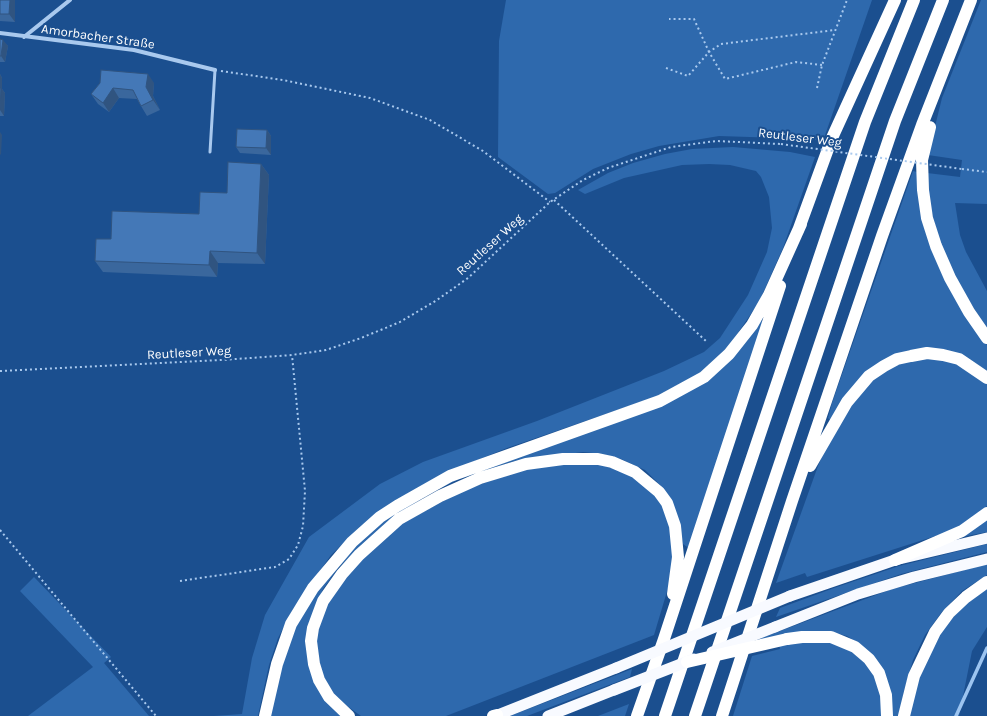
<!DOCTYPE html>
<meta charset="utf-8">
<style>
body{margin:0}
canvas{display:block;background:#1b4f8f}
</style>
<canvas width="987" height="716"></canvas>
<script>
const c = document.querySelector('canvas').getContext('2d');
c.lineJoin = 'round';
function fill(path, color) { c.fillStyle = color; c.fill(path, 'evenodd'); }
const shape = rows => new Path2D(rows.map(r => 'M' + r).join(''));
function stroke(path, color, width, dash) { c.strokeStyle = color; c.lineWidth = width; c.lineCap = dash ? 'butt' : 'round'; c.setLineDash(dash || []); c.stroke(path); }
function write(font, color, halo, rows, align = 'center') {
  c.font = font + ' Karla,sans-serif'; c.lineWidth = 4; c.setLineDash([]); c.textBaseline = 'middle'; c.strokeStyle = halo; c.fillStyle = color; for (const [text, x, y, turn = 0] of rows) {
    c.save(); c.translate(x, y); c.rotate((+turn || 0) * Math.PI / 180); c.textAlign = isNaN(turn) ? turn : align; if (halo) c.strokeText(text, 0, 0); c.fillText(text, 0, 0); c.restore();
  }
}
const green = shape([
 [506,0,872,0,823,141,782,135,781,138,719,136,659,146,631,154,593,169,555,193,548,194,498,157,499,41],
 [981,0,987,0,987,204,955,203,960,235,966,252,987,291,987,329,956,280,940,244,930,205,927,173,960,177,962,160,928,155,942,98],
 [733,147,790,152,815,157,783,248,759,302,729,346,700,373,655,397,507,448,455,469,357,530,331,555,293,609,278,638,269,665,258,716,214,716,242,714,252,658,265,615,309,537,380,484,423,462,537,421,664,371,704,352,720,338,748,295,767,252,772,228,769,197,761,177,756,171,730,165,709,164,682,165,624,178,585,194,578,190,608,173,633,163,665,154,692,149],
 [913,171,917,172,917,184,975,328,987,345,987,371,972,361,896,355,830,420,828,418,832,403],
 [760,321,764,321,690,549,683,544,679,524,661,486,645,470,621,459,603,454,583,452,514,461,459,479,425,496,387,522,339,567,323,589,310,621,307,652,343,716,269,716,290,637,314,594,368,533,404,507,450,481,677,398],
 [933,358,954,362,987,384,987,506,970,521,945,533,807,577,805,573,776,583,818,466,826,447,856,397,880,373,907,360],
 [581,462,604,464,638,478,659,498,668,516,673,536,671,578,654,635,446,716,361,716,336,698,321,672,316,637,329,599,362,557,401,524,460,492,517,471],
 [987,519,987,532,956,538],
 [987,544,987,552,901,574,776,617,780,608,834,588,899,566],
 [987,564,987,575,962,591,941,613,925,635,913,660,904,691,899,716,892,716,861,645,847,636,831,632,756,640,892,589],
 [34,577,111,657,104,663,149,716,28,716,93,667,20,591],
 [987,588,987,627,972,651,959,716,909,716,916,683,934,640,961,608],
 [824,640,845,646,871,668,880,687,883,716,733,716,752,656,780,649,779,644],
 [632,669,630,677,527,716,510,716],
 [629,704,625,716,598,716]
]);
const stream = shape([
 [956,716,987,648]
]);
const path = shape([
 [822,65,796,62,725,79,709,52,721,44,835,30],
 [666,68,688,76,709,52,694,19,669,19],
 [221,71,283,80,370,98,430,120,483,151,550,202],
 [817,88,822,65,847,0],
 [962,169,987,172],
 [554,200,707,342],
 [0,371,222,360,292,355,326,350,361,338,400,322,437,300,468,278,550,202,583,180,608,168,671,147,716,141,781,144],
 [0,530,156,716],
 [180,581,275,567,289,559,298,545,303,526,305,491,292,355]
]);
const service = shape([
 [210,152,215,70]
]);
const minor = shape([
 [0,33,134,50,215,70],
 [24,37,70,0]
]);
const trunk = shape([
 [790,596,895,560,987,538],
 [775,627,858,594,914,577,987,559],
 [495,716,616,668],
 [548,716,614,690]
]);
const motorway = shape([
 [930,127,922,160,923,190,927,218,936,246,950,278,969,312,987,338],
 [798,231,832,138,895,0],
 [810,466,847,402,869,376,884,366,897,359,911,356,927,353,943,355,959,359,987,378],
 [895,560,962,531,987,513],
 [787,639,802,637,831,637,855,647,869,659,879,673,886,695,887,716],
 [265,716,277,664,291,624,313,588,352,542,380,517,397,506,450,476,660,401,704,377,729,354,752,325,769,295,801,224],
 [349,716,329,697,319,680,314,664,311,641,313,628,323,601,342,574,359,555,399,519,440,496,480,478,526,464,563,459,598,459,612,462,635,472,659,492,667,503,675,526,678,557,673,594],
 [493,716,497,715],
 [637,716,664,639,780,286],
 [665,716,865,122,914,0],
 [695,716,895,121,943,0],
 [722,716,792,501,882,236,922,125,971,0],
 [904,716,914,676,935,632,949,613,966,597,987,582]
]);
const pathBridge = shape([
 [781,144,962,169]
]);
const trunkBridge = shape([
 [712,652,775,627],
 [616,668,790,596],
 [614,690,694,659]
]);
const motorwayBridge = shape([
 [687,662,787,639]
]);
const wall = shape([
 [0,0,15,0,15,22,0,21],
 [0,39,8,46,5,62,0,62],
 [0,74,2,78,2,89,5,93,4,116,0,116],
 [100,83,154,83,153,96,160,110,147,116,141,106,137,99,119,98,109,112,98,104,91,94],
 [267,130,271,136,271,155,240,153,236,147],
 [261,164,269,175,265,264,218,263,217,277,103,272,95,261,199,214,227,193]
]);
const shadedWall = shape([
 [10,0,15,0,15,22,9,14],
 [3,40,8,46,5,62,1,56],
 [0,74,2,78,2,89,5,93,4,116,0,110],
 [148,74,154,83,153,96,160,110,153,100,146,87],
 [113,88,119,98,109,112,103,103],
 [267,130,271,136,271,155,266,148],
 [0,132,2,135,1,155,0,154],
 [261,164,269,175,265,264,257,253],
 [210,251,218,263,217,277,209,265]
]);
const building = shape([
 [0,0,10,0,9,14,0,14,0,0],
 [0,39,3,40,1,56,0,56,0,39],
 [101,70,148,74,146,87,153,100,141,106,133,90,113,88,103,103,91,94,100,83,101,70],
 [0,88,1,88,0,110,0,88],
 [237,129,267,130,266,148,236,147,237,129],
 [228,162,261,164,257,253,210,251,209,265,95,261,96,239,111,239,112,211,199,214,200,192,227,193,228,162]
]);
const streetNames = [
 ["Amorbacher Straße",98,37,8],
 ["Reutleser Weg",800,138,7],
 ["Reutleser Weg",490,245,-42],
 ["Reutleser Weg",189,353,-3]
];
fill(green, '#2e69ad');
stroke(stream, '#9cc4f0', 3.5);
stroke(path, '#a9c9ee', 2, [2, 3]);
stroke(service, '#a9c9ee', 3);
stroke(minor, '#a9c9ee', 4);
stroke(trunk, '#f8faff', 11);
stroke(motorway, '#fff', 12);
stroke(pathBridge, '#a9c9ee', 2, [2, 3]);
stroke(trunkBridge, '#f8faff', 11);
stroke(motorwayBridge, '#fff', 12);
fill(wall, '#3a679d');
fill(shadedWall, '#305480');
fill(building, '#4478b7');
stroke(building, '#305480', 1);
write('13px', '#fff', '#1b4f8f', streetNames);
</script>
